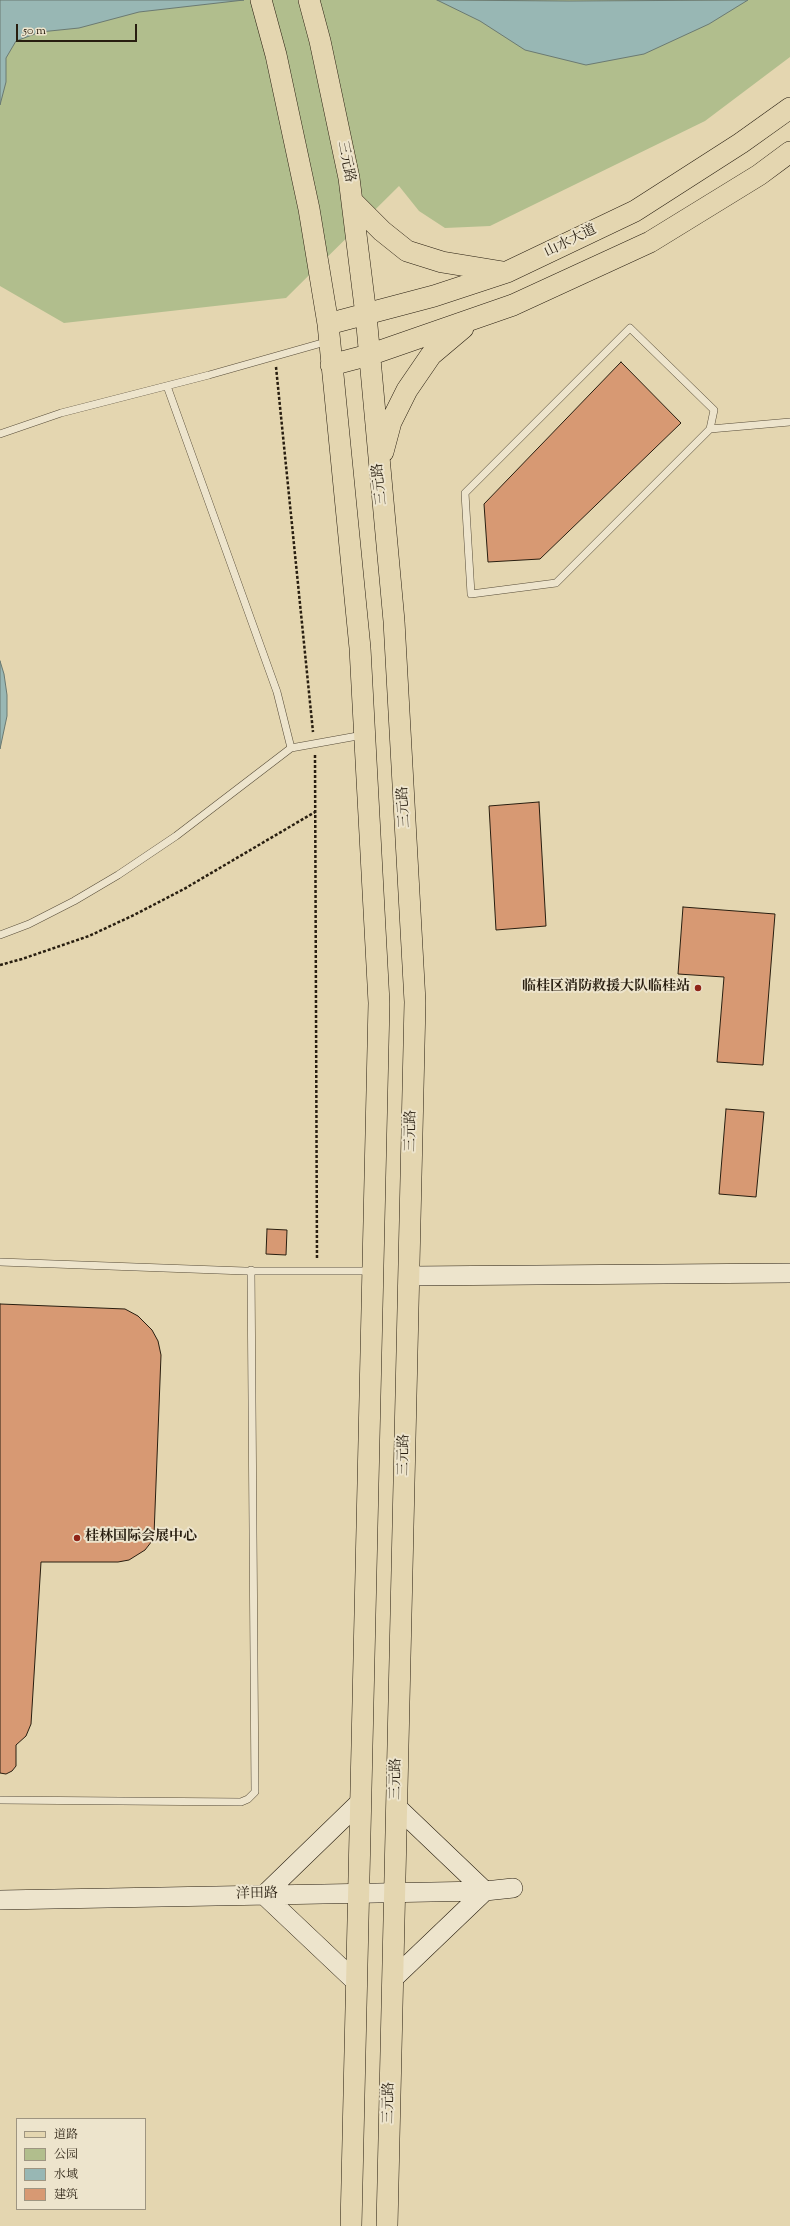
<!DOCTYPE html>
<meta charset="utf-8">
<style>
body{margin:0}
#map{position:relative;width:790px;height:2226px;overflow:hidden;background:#e4d6b0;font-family:"Sorts Mill Goudy","Noto Serif SC",serif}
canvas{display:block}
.legend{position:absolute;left:16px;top:2118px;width:130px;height:92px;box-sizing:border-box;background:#ede4cc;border:1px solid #9e9581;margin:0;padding:5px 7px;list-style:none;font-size:12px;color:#281e10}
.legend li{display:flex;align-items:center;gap:8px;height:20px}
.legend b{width:20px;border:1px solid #9e9581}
.scale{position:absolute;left:16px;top:24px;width:121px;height:18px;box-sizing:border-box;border:2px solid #281e10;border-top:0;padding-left:5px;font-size:12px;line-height:14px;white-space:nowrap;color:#281e10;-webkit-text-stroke:3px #ede4cc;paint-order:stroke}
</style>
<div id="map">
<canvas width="790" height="2226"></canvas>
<ul class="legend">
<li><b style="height:5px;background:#e4d6b0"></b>道路</li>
<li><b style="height:11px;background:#b1be8d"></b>公园</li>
<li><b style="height:11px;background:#98b7b4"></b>水域</li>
<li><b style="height:11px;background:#d79973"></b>建筑</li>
</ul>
<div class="scale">50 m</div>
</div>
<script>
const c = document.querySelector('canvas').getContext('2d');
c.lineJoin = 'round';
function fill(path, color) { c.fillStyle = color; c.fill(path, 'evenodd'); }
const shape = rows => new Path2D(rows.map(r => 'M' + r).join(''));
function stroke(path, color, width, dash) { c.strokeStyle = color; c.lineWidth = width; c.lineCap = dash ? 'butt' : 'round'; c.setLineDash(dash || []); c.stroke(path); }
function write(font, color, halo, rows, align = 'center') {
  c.font = font + ' "Sorts Mill Goudy","Noto Serif SC",serif'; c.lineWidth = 4; c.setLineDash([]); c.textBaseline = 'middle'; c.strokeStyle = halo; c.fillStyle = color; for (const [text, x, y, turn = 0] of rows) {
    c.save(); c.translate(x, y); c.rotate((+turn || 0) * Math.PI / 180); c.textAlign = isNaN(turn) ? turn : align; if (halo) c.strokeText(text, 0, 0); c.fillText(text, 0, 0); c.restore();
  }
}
const green = shape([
 [0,0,790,0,790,57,705,121,490,226,445,228,419,211,399,186,286,298,64,323,0,286]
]);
const water = shape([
 [0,0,244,0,139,12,79,28,40,32,16,41,6,58,6,82,0,105,0,0],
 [437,0,569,1,748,0,709,24,644,54,586,65,525,50,480,21,437,0],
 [0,661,4,674,7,695,7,716,0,749,0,661]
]);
const building = shape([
 [621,362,681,423,540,559,488,562,484,504,621,362],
 [539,802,546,926,496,930,489,806,539,802],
 [683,907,775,914,763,1065,717,1062,724,977,678,974,683,907],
 [726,1109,764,1112,756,1197,719,1194,726,1109],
 [267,1229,287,1230,286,1255,266,1254,267,1229],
 [0,1304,125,1309,138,1316,152,1330,158,1341,161,1355,154,1535,152,1541,145,1550,129,1560,118,1562,41,1562,31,1724,26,1736,16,1745,16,1766,12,1771,6,1774,0,1773,0,1304]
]);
const path = shape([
 [276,367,313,732],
 [315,755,317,1260],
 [0,965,22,959,89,936,134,915,184,889,315,812]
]);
const lane = shape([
 [167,386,277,692,291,748],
 [710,429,556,583,471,594,465,493,630,328,714,410,710,429,790,422],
 [0,434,61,413,209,375,329,341],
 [0,935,29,924,74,901,118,875,176,836,291,748,363,735],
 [0,1262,245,1271,372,1271],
 [0,1800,241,1802,248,1799,255,1792,251,1270]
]);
const secondary = shape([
 [410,1276,790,1273],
 [0,1900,485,1891,513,1888],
 [393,1979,485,1891,397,1807],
 [356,1982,264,1895,361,1801]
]);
const primary = shape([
 [261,0,276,55,309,209,328,324,360,648,379,1003,351,2226],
 [309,0,320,41,349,178,366,315,394,621,415,1002,387,2226],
 [352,201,382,231,407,251,442,262,503,272],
 [328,324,434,296,507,272,635,211,741,143,790,108],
 [331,365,369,355,513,305,650,242,759,175,790,152],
 [383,452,391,422,407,390,431,355,463,328]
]);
const markers = [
 [698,988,4,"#8f2418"],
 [77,1538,4,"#8f2418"]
];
const streetNames = [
 ["三元路",345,162,79],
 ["山水大道",571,242,-26],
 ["三元路",381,484,-96],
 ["三元路",405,807,-93],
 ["三元路",412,1131,-89],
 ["三元路",405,1455,-89],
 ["三元路",397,1779,-89],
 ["洋田路",257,1895,-1],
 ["三元路",390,2103,-89]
];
const poiNames = [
 ["临桂区消防救援大队临桂站",690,988],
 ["桂林国际会展中心",85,1538,"left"]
];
fill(green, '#b1be8d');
fill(water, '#98b7b4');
stroke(water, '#6b7a72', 1);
fill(building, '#d79973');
stroke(building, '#281e10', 1);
stroke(lane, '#574c38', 8);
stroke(secondary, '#281e10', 20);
stroke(primary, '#281e10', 22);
stroke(path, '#281e10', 2.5, [3, 2]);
stroke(lane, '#ede4cc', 7);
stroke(secondary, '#ede4cc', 19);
stroke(primary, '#e4d6b0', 21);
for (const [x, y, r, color] of markers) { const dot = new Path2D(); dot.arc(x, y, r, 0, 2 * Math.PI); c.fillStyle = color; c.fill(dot); stroke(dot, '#ede4cc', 1.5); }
write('14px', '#281e10', '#ede4cc', streetNames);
write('bold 14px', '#281e10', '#ede4cc', poiNames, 'right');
</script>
